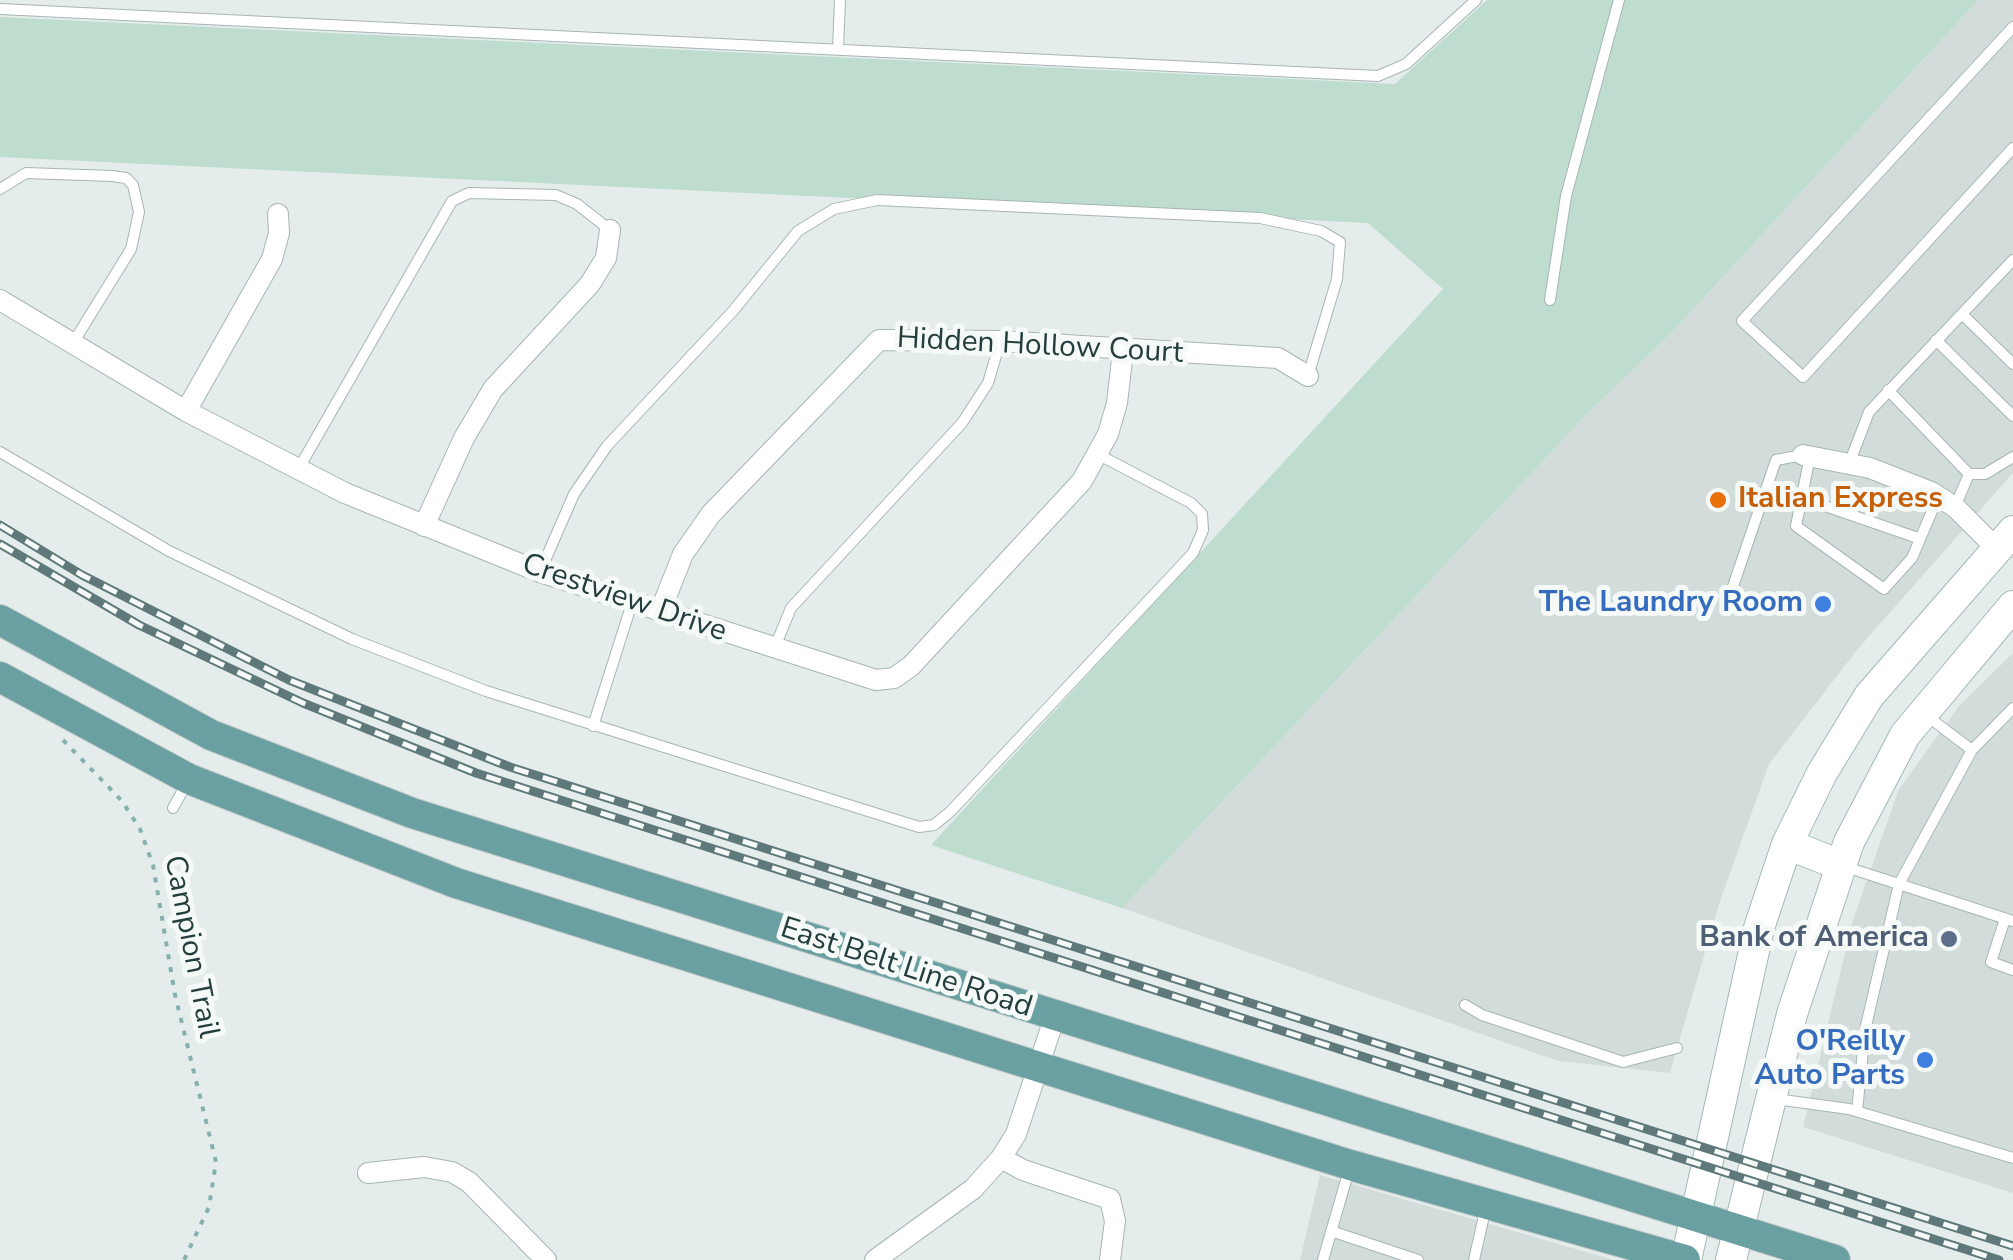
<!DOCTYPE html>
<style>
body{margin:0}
canvas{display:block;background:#e4edec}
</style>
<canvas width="2013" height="1260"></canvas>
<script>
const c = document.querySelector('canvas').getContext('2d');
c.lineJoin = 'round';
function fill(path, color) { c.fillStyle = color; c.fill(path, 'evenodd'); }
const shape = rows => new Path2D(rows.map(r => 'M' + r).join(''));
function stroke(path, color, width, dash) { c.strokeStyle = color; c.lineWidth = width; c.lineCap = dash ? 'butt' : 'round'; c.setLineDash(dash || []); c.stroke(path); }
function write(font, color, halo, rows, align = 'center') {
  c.font = font + ' "Nunito Sans",sans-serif'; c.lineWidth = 10; c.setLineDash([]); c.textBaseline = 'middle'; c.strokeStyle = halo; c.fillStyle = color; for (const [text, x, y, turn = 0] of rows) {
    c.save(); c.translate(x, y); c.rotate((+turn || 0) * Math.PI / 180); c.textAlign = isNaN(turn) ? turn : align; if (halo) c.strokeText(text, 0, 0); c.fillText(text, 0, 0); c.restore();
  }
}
const built = shape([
 [1978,0,2013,0,2013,473,1857,650,1769,764,1719,904,1670,1073,1558,1061,1122,908,1585,416,1673,331],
 [2013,653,2013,1193,1803,1127,1853,920,1898,791,1959,706],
 [1320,1175,1614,1260,1300,1260]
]);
const green = shape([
 [1487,0,1978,0,1673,331,1585,416,1122,908,931,845,1443,289,1368,223,0,157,0,17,1395,84]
]);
const path = shape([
 [63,740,122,801,140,829,153,865,175,995,216,1162,209,1207,184,1260]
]);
const service = shape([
 [0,9,1378,76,1406,64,1476,0],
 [2013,27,1742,321,1803,377,2013,148],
 [838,49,840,0],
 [0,189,26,173,112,176,126,178,133,185,139,212,131,249,73,343],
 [1550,300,1566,196,1619,0],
 [1962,314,2013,364],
 [1936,340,2013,416],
 [1888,390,1969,474,1955,507],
 [0,452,169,551,352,639,486,691,919,827,934,825,950,812,1193,553,1203,530,1202,514,1191,503,1099,455],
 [1810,456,1796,526,1884,589,1912,558,1938,497],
 [1849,464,1869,412,2013,260],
 [299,468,452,201,469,193,556,195,577,204,610,230],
 [1969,474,1985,474,2013,457],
 [1802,498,1918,538],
 [540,572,574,494,607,446,733,311,798,231,834,209,877,200,1260,218,1321,231,1340,242,1337,279,1308,376],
 [1729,598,1776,460,1803,455],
 [774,649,791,608,962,423,988,383,1000,342],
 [1927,716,1972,750],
 [593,726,632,603],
 [173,808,187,783],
 [1843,866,2013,921],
 [2005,919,1991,962,2013,970],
 [1465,1005,1482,1015,1623,1062,1677,1048],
 [1776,1099,1849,1109,2013,1158],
 [1857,1111,1865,1030,1899,884,1972,750,2013,708],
 [1331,1231,1418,1260],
 [1323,1260,1349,1170],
 [1474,1260,1486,1207]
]);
const minor = shape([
 [0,300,186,411,345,493,540,572,876,680,894,678,911,666,1082,481,1108,434,1117,403,1123,351],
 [186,411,272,259,279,233,278,214],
 [1803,455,1870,468,1931,492,1955,507,1997,549],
 [424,526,464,438,493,389,590,284,606,258,610,230],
 [660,612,683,554,711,514,879,340,1000,341,1278,358,1308,376],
 [1001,1158,1023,1170,1110,1199,1115,1221,1110,1260],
 [368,1173,424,1167,452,1172,469,1182,546,1260],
 [875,1260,973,1189,1001,1158,1016,1134,1055,1016]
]);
const secondary = shape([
 [1787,844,1840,865],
 [1686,1260,1759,928,1787,844,1822,773,1869,696,2013,531],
 [1731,1260,1792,1014,1849,842,1905,735,2013,606]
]);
const primary = shape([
 [0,620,211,735,412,813,1835,1260],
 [0,677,189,779,456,883,1350,1165,1685,1260]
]);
const rail = shape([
 [0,525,82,575,289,680,510,767,2013,1246],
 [0,544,139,625,303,703,476,773,1999,1260]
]);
const markers = [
 [1718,500,10,"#e8710a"],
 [1823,604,10,"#3f7fe0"],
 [1949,939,10,"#5c6f8a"],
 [1925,1060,10,"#3f7fe0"]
];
const streetNames = [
 ["Hidden Hollow Court",1040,347,3],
 ["Crestview Drive",624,599,19],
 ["Campion Trail",190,947,79],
 ["East Belt Line Road",906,969,18]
];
const foodNames = [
 ["Italian Express",1738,500]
];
const shopNames = [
 ["The Laundry Room",1803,604],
 ["O'Reilly",1905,1043],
 ["Auto Parts",1905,1077]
];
const serviceNames = [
 ["Bank of America",1929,939]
];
fill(built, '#d2dddb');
fill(green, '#beddcf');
stroke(service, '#a7b5b4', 12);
stroke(minor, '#a7b5b4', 22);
stroke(secondary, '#a3b8b7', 32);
stroke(primary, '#c2c9c9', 32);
stroke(path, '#86b0ae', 4, [5, 8]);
stroke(service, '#fff', 10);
stroke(minor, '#fff', 20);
stroke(secondary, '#fff', 30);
stroke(primary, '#6aa0a1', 30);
stroke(rail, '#5f797a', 9);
stroke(rail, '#f5faf8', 5, [15]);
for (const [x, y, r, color] of markers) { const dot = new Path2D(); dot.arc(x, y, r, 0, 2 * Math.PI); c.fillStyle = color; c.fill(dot); stroke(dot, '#f5faf8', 4); }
write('30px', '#243e3e', '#f5faf8', streetNames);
write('bold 30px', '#c56008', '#f5faf8', foodNames, 'left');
write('bold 30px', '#366cbe', '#f5faf8', shopNames, 'right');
write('bold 30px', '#4e5e75', '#f5faf8', serviceNames, 'right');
</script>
